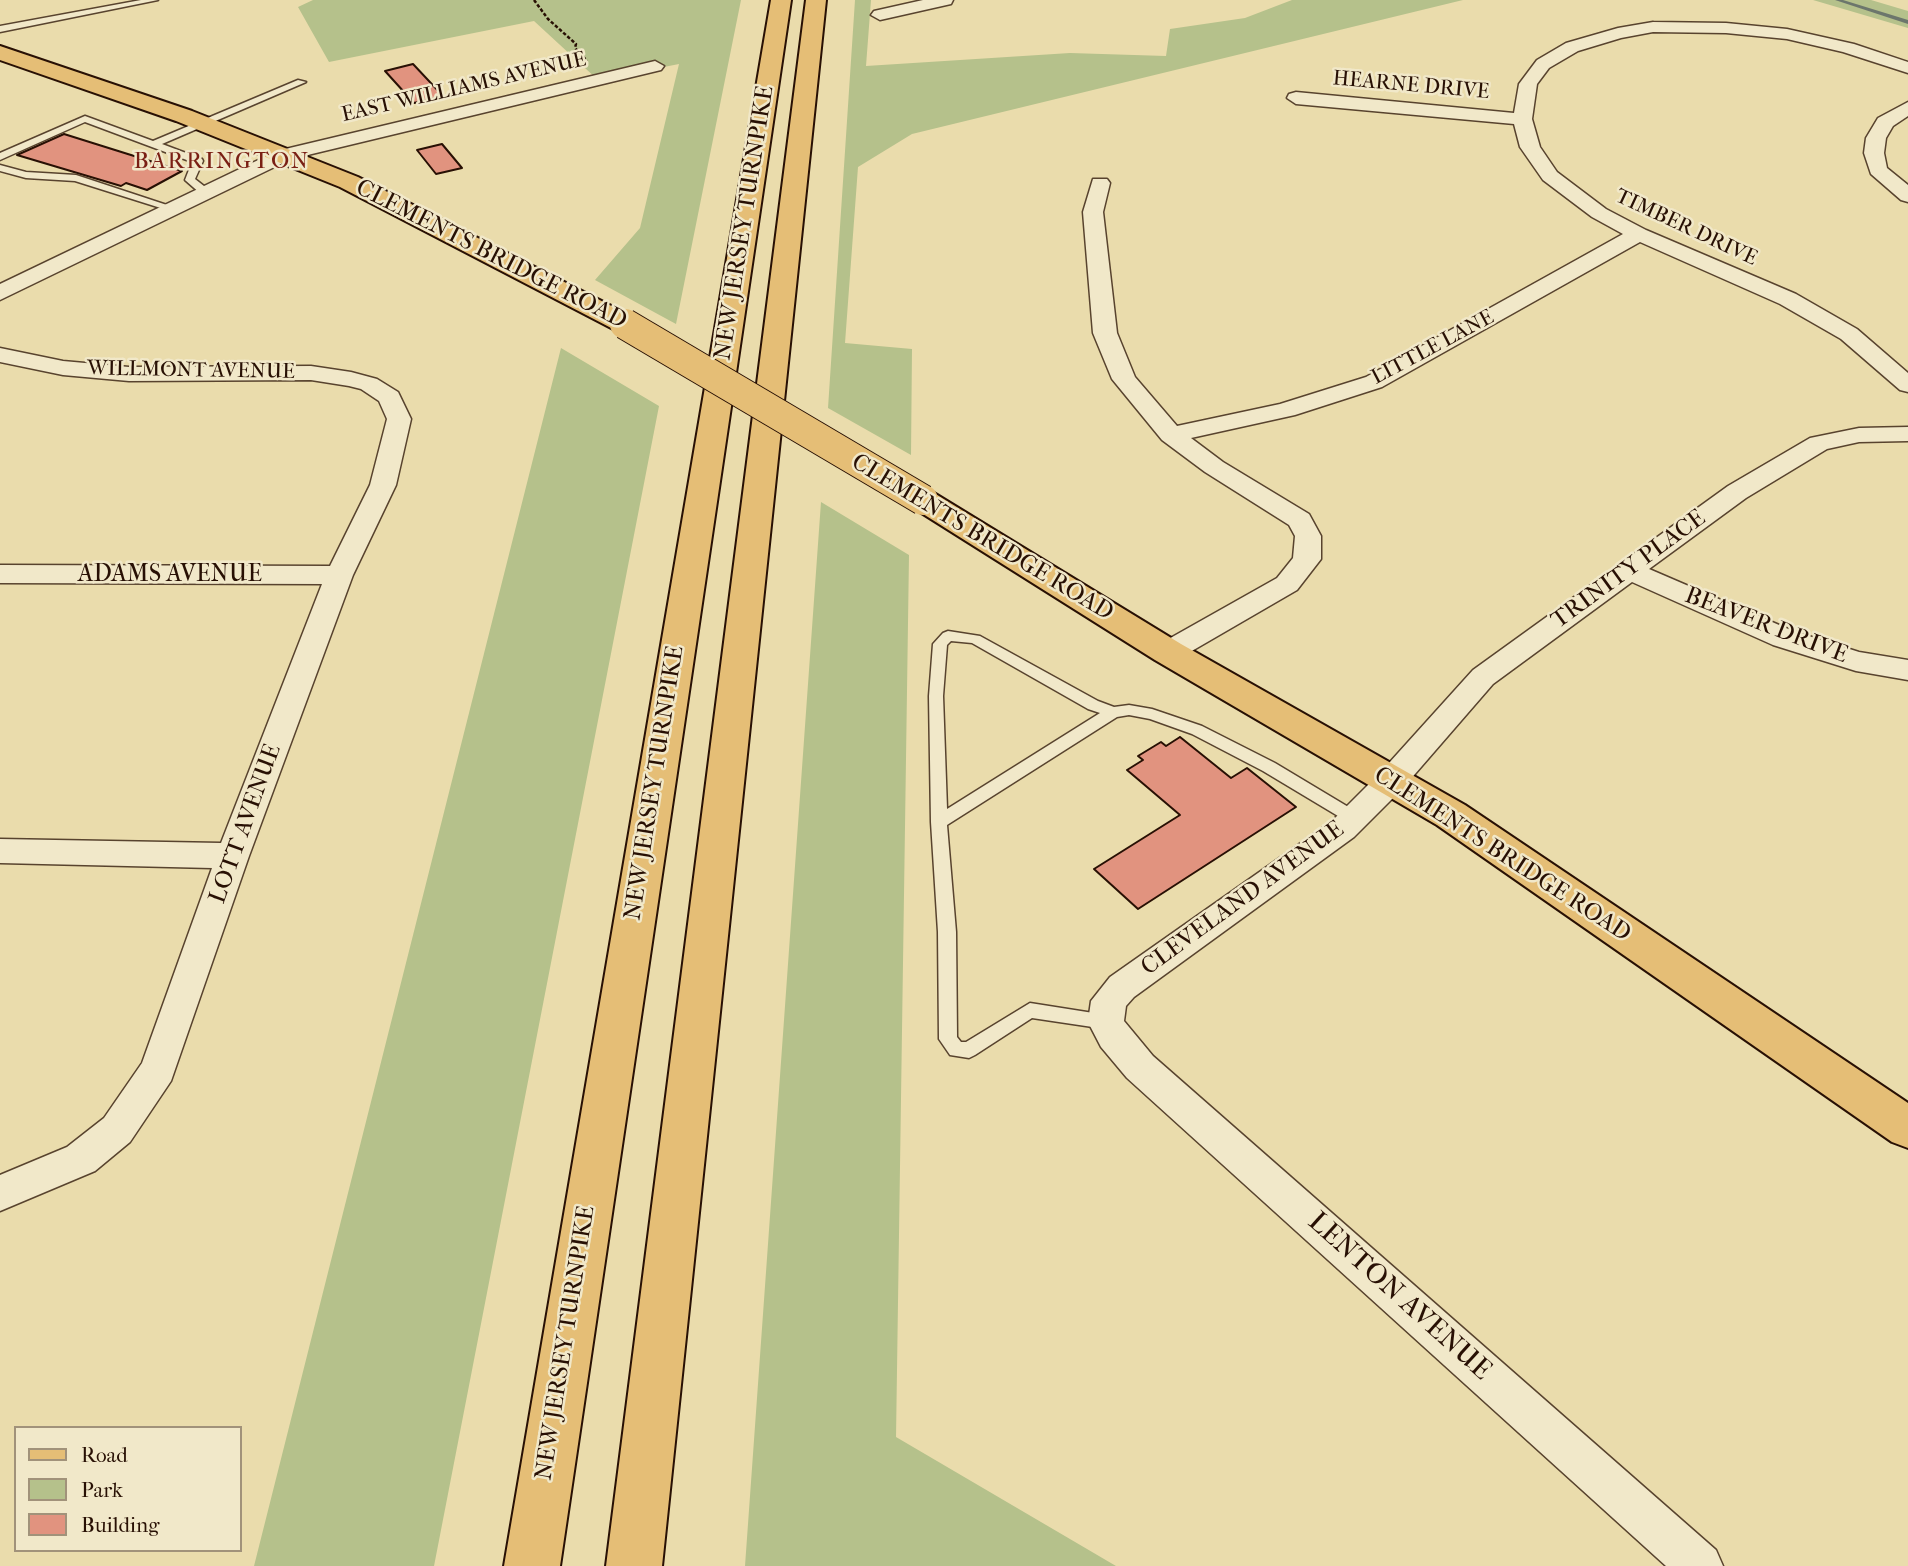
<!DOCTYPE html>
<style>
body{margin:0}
#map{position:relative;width:1908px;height:1566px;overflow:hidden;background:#eadcac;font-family:"IM FELL French Canon",serif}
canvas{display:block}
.legend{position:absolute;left:14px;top:1426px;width:228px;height:126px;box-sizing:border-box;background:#f1e8c9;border:2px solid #a1927a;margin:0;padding:9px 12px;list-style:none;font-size:21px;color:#281004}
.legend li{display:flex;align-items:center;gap:14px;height:35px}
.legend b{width:35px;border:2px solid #a1927a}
</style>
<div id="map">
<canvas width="1908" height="1566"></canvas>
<ul class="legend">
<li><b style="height:9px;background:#e5be76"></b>Road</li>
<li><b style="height:19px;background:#b5c18b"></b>Park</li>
<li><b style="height:19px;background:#e1937f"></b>Building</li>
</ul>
</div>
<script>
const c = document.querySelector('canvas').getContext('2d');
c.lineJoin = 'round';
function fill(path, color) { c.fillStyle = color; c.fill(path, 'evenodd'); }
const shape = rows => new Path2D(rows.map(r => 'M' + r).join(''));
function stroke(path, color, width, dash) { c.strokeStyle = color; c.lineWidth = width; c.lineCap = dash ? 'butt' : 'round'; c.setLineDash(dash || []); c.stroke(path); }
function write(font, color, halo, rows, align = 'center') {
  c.font = font + ' "IM FELL French Canon",serif'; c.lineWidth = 5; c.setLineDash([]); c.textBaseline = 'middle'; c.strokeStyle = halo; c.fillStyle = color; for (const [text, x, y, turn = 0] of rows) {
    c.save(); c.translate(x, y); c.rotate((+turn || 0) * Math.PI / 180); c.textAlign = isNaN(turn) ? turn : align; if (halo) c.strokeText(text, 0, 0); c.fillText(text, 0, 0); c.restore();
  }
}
const green = shape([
 [313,0,741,0,676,324,595,280,640,228,679,64,598,80,534,21,329,62,298,7],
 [855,0,871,0,866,66,1070,53,1166,56,1170,29,1245,18,1292,0,1463,0,912,134,858,167,845,343,912,349,911,455,828,408],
 [1813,0,1871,0,1908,11,1908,28],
 [561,348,659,406,434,1566,254,1566],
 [821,502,909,555,896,1437,1116,1566,745,1566]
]);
const stream = shape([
 [1835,0,1843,0,1908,20,1908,24,1835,0]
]);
const building = shape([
 [413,64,443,96,414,103,385,71,413,64],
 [64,134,182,171,147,190,126,183,121,186,17,155,64,134],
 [442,144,462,168,436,174,417,150,442,144],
 [1180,737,1231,778,1247,768,1296,807,1138,909,1094,869,1180,815,1127,770,1143,760,1138,756,1161,742,1166,746,1180,737]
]);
const path = shape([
 [534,0,548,19,576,44,575,48,587,61]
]);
const service = shape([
 [141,0,158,0,0,32,0,26,141,0],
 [298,80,306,82,162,144,202,159,203,161,195,179,209,190,209,194,201,194,185,180,192,162,85,122,0,160,0,153,85,116,153,141,298,80],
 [0,165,26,172,76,175,176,208,167,210,75,181,26,178,0,171,0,165],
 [948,631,980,636,1098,701,1114,707,1129,705,1152,709,1202,726,1275,763,1360,814,1362,818,1360,822,1348,822,1263,771,1192,734,1150,719,1129,715,1117,717,947,825,956,932,957,1037,961,1042,966,1042,1030,1003,1106,1015,1112,1017,1115,1022,1112,1027,1106,1029,1032,1018,975,1055,969,1058,950,1055,939,1039,938,932,931,822,929,696,933,644,943,633,948,631],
 [951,641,972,643,1088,709,1100,713,947,809,943,696,947,645,951,641]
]);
const minor = shape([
 [923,0,953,0,951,4,880,20,871,15,874,11,923,0],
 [1653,22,1726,23,1787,29,1854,44,1908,62,1908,73,1843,52,1787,39,1726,33,1653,32,1621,38,1578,51,1549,68,1537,84,1532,119,1540,147,1557,172,1606,209,1646,230,1796,294,1857,329,1908,373,1908,392,1900,390,1841,339,1780,304,1640,242,1382,387,1295,415,1191,438,1223,462,1309,514,1321,536,1321,559,1297,590,1178,659,1168,662,1158,659,1153,652,1158,645,1277,578,1293,558,1295,536,1289,525,1205,472,1162,440,1112,379,1093,333,1083,212,1093,179,1107,179,1110,183,1103,212,1117,333,1135,377,1177,426,1280,404,1366,377,1623,234,1592,217,1543,180,1520,147,1514,124,1296,104,1287,98,1289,94,1296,92,1514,113,1519,84,1537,60,1566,43,1618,28,1653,22],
 [655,61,664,66,661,70,291,159,0,300,0,284,277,151,655,61],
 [1908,102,1908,116,1893,126,1886,138,1884,153,1887,168,1908,185,1908,202,1901,200,1871,174,1864,153,1866,138,1878,118,1908,102],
 [0,348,63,361,129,367,311,366,351,372,377,379,398,392,411,419,396,485,353,575,249,856,171,1081,130,1142,95,1171,0,1211,0,1175,67,1147,104,1118,142,1063,212,868,0,863,0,839,221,843,322,584,0,583,0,565,330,566,370,485,387,419,379,401,361,389,349,386,311,380,129,381,63,375,0,362,0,348],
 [1908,427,1908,441,1859,442,1827,449,1746,498,1649,569,1793,631,1859,652,1908,660,1908,680,1856,671,1773,645,1632,582,1493,684,1402,789,1354,837,1134,997,1126,1006,1124,1021,1153,1056,1716,1550,1723,1566,1666,1566,1127,1078,1101,1047,1088,1022,1091,1001,1110,977,1332,821,1380,773,1473,670,1728,486,1810,438,1859,428,1908,427]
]);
const primary = shape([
 [0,46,192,111,358,177,635,318,639,324,635,330,625,332,615,330,340,187,176,121,0,60,0,46],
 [923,490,934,493,1181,644,1465,805,1908,1103,1908,1148,1892,1142,1437,825,1155,660,912,507,907,500,912,493,923,490]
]);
const motorway = shape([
 [771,0,791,0,560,1566,504,1566,771,0],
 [806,0,826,0,662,1566,606,1566,806,0]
]);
const primaryBridge = shape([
 [625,324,923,500]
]);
const farStreetnames = [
 ["HEARNE DRIVE",1411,86,5],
 ["EAST WILLIAMS AVENUE",464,88,-13],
 ["TIMBER DRIVE",1686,228,25],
 ["LITTLE LANE",1433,348,-28],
 ["WILLMONT AVENUE",191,371,1]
];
const farQuarternames = [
 ["BARRINGTON",222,162]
];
const streetNames = [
 ["NEW JERSEY TURNPIKE",745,223,-81],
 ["CLEMENTS BRIDGE ROAD",491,255,27],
 ["CLEMENTS BRIDGE ROAD",982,538,31],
 ["TRINITY PLACE",1629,570,-36],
 ["ADAMS AVENUE",170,575],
 ["BEAVER DRIVE",1766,626,21],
 ["NEW JERSEY TURNPIKE",655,783,-81],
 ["LOTT AVENUE",246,824,-70],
 ["CLEMENTS BRIDGE ROAD",1502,855,33],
 ["CLEVELAND AVENUE",1243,899,-36],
 ["NEW JERSEY TURNPIKE",566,1343,-81]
];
const nearStreetnames = [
 ["LENTON AVENUE",1399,1297,42]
];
fill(green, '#b5c18b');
fill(stream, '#6c766c');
fill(building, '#e1937f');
stroke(building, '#281004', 2);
stroke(service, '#58432e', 3);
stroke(minor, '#58432e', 3);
stroke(primary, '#281004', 4);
stroke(motorway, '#281004', 4);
stroke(path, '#281004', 2.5, [3.5, 2]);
fill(service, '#f1e8c9');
fill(minor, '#f1e8c9');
fill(primary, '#e5be76');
fill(motorway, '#e5be76');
stroke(primaryBridge, '#281004', 32, []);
stroke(primaryBridge, '#e5be76', 30);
write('21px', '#281004', '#f1e8c9', farStreetnames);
c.letterSpacing = '2px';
write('23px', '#7a1f14', '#f1e8c9', farQuarternames);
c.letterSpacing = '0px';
write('24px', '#281004', '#f1e8c9', streetNames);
write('28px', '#281004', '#f1e8c9', nearStreetnames);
</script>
